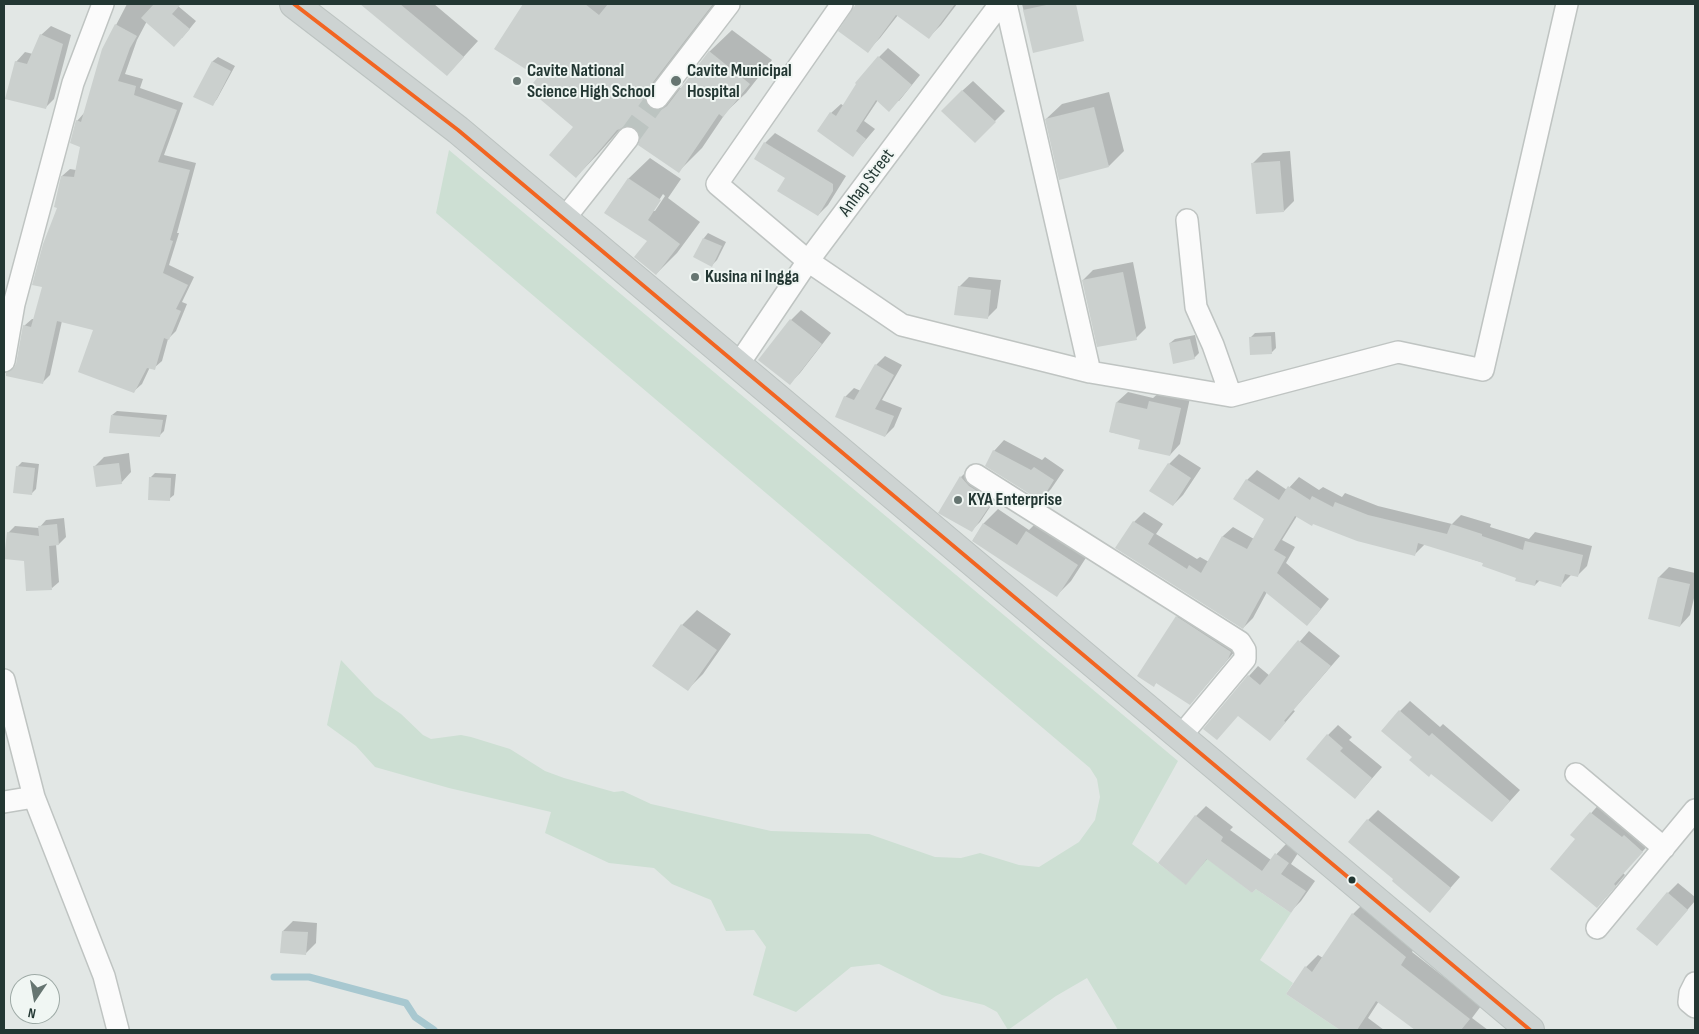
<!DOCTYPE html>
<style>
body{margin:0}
#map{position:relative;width:1699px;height:1034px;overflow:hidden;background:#e2e7e5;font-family:"Sofia Sans Condensed",sans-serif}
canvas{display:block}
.frame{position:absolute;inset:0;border:5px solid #233733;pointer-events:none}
.north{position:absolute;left:10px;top:974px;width:50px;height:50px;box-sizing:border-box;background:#f0f6f3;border:1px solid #9eaaa6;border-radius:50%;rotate:192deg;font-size:14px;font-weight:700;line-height:20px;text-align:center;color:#233733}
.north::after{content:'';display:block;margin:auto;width:18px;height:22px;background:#667571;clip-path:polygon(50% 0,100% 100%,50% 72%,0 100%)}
</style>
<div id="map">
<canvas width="1699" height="1034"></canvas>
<div class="frame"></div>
<div class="north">N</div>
</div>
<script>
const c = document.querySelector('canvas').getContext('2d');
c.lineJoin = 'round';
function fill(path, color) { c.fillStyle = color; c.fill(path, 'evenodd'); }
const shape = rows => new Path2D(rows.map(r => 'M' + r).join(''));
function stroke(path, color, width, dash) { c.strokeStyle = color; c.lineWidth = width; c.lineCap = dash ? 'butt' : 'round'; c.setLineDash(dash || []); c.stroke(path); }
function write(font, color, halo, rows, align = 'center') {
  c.font = font + ' "Sofia Sans Condensed",sans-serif'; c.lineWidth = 4; c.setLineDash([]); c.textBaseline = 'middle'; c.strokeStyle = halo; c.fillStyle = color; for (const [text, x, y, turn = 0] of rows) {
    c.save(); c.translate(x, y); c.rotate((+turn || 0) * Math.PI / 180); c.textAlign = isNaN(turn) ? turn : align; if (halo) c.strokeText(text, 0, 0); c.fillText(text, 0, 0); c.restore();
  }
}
const green = shape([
 [449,150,1178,761,1132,844,1186,884,1207,858,1252,893,1256,889,1291,913,1260,960,1293,983,1286,994,1340,1030,1118,1030,1087,978,1056,996,1008,1030,997,1012,984,1005,942,995,879,964,851,967,796,1012,753,995,766,947,754,930,726,931,711,900,672,884,654,868,609,863,545,833,551,812,449,788,375,767,356,746,327,725,341,660,375,696,401,714,423,735,431,739,461,735,471,737,510,749,545,771,564,778,614,792,623,791,651,804,771,831,869,834,935,857,961,858,980,853,1019,865,1039,867,1079,842,1095,820,1100,797,1097,779,1090,768,436,213]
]);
const shadow = shape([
 [127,4,180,4,178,6,196,21,182,38,147,21,137,40,125,74,143,79,140,88,183,103,164,155,196,163,177,233,179,233,169,265,194,277,182,302,187,304,176,331,168,339,162,361,154,368,150,367,142,384,134,391,95,329,62,321,50,375,42,383,8,374,17,365,24,326,32,319,34,319,43,286,58,207,62,176,70,169,76,170,81,146,77,121,85,112,103,50],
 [364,4,434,4,478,41,447,75],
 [524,4,717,4,672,85,678,88,682,88,709,52,732,30,772,60,746,93,727,111,702,148,679,171,636,127,630,124,623,126,598,154,576,177,575,127,540,76,496,49],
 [857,4,957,4,941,25,929,37,898,15,880,38,867,51,855,6],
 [1022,4,1063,4,1070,33,1034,52],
 [51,26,71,35,54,99,45,108,16,62,25,52,33,54,41,35],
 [888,48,920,75,899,101,878,100,864,121,875,129,852,156,831,113,841,104,844,106,879,57],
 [218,57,235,66,217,99,213,104,195,96,213,61],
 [973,81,1005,111,975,141,962,91],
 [1109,92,1124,151,1109,166,1046,119,1062,104],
 [775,133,846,176,828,205,818,215,787,178,765,143],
 [1290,151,1294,201,1284,211,1253,163,1263,153],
 [650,158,681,179,668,198,700,222,677,253,656,274,648,241,628,179],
 [663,194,665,196,655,211,652,211],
 [708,233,726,242,717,260,712,265,695,257,704,238],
 [1133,262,1146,328,1136,338,1083,280,1093,270],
 [969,277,1001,280,997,308,987,318,959,287],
 [801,310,831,333,800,373,790,383,791,320],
 [1275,332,1276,348,1271,353,1250,338,1255,333],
 [1195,335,1199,353,1194,358,1170,343,1175,339],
 [885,356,902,365,882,400,902,408,894,427,885,436,845,397,854,388,861,391,876,365],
 [1128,392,1153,398,1160,392,1190,398,1180,444,1170,455,1141,439,1110,432,1117,402],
 [117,411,167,415,164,431,159,436,112,415],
 [1004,440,1042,460,1045,457,1064,470,1051,489,1041,500,994,451],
 [129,453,131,472,121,483,94,467,104,457],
 [1179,454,1201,468,1183,495,1173,505,1169,464],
 [22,462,39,464,36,489,31,494,17,467],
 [969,469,1000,492,980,522,972,530,961,477],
 [1257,470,1287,490,1299,477,1319,490,1323,487,1342,497,1345,493,1378,506,1452,524,1461,515,1491,524,1490,527,1529,539,1535,532,1592,546,1587,566,1577,576,1571,575,1561,585,1540,580,1535,585,1484,563,1425,544,1415,554,1297,516,1282,540,1295,547,1286,563,1329,599,1316,615,1267,592,1253,618,1243,628,1117,548,1134,522,1144,512,1163,524,1156,534,1197,559,1200,557,1209,562,1223,536,1233,527,1254,539,1265,519,1235,499,1247,480],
 [155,473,176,474,174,495,169,499,151,477],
 [998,509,1029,530,1041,518,1091,550,1071,581,1057,595,973,540,984,523],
 [64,518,66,537,59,544,56,544,59,582,52,588,25,560,8,533,15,526,39,528,46,520],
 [1669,567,1695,573,1695,594,1690,615,1680,626,1649,618,1659,577],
 [1185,609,1236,650,1190,704,1157,682,1154,685,1177,617],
 [697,610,731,634,703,674,687,690,682,625],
 [1309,631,1340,656,1293,710,1295,711,1279,730,1239,715,1249,676,1258,666,1270,676],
 [1410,701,1440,727,1443,724,1520,790,1492,821,1414,757,1400,711],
 [1338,725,1352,737,1349,740,1382,767,1355,798,1328,735],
 [1601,802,1652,841,1623,873,1625,875,1607,896,1597,906,1577,839,1572,835],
 [1206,806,1233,827,1230,830,1271,860,1286,844,1298,853,1291,864,1315,881,1301,901,1291,911,1208,858,1186,883,1196,816],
 [1378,810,1460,877,1430,911,1395,879,1368,820],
 [1678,883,1695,897,1695,901,1657,945,1668,893],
 [1365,902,1417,944,1412,952,1481,1006,1472,1018,1488,1030,1415,1030,1416,1029,1379,1001,1368,1018,1384,1030,1342,1030,1288,994,1306,967,1318,955,1323,958,1353,914],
 [293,921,317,923,316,943,306,953,283,931]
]);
const stream = shape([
 [274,977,309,977,406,1003,415,1017,434,1030]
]);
const building = shape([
 [154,4,181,4,172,14,190,29,174,47,141,18],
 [360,4,400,4,464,57,447,76],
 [523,4,585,4,599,15,608,4,713,4,647,90,645,97,646,103,650,108,656,110,661,110,667,106,709,51,750,84,723,117,719,114,679,173,638,145,640,139,639,133,635,128,629,126,617,130,576,178,549,155,573,127,528,89,538,77,494,49],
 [856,4,955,4,929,39,896,15,868,53,838,31],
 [1051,4,1076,4,1084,41,1033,53,1023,10],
 [115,24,137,36,130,48,118,81,136,86,134,95,177,110,158,162,190,170,170,240,173,241,163,273,188,285,176,309,181,311,169,340,164,338,155,370,147,368,134,393,78,372,93,330,57,321,43,384,6,376,6,373,13,369,16,364,23,325,31,327,42,287,32,285,43,244,57,208,54,207,61,176,74,177,80,147,70,143,76,120,81,122,102,49],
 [40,34,63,44,46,109,5,99,15,61,27,64],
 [878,56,912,85,889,112,876,100,856,131,866,139,853,157,817,131,830,112,836,116,856,84,855,83],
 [212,61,231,71,213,106,193,97],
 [962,90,996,122,975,143,941,111],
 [1094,107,1109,167,1059,180,1045,119],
 [764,142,833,184,833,191,818,216,777,191,785,178,754,159],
 [1280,161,1284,212,1256,214,1251,163],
 [628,178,661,200,648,220,680,244,656,275,634,257,647,241,604,213],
 [703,238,722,246,712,267,693,257],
 [1123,272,1137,340,1097,347,1082,280],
 [958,286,991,290,988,319,954,315],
 [790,319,822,344,790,385,758,360],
 [1271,336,1272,354,1250,355,1249,337],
 [1190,339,1195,359,1173,364,1169,343],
 [875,364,894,375,875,409,894,416,885,437,835,417,844,396,854,400],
 [1149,401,1181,408,1170,456,1138,449,1140,440,1109,432,1116,402,1147,409],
 [111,415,163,420,160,437,109,433],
 [993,450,1031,470,1034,467,1054,480,1041,501,985,466],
 [119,463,122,484,96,487,93,466],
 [1168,463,1191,478,1173,506,1149,491],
 [16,466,35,468,32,495,13,493],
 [960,476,969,486,993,501,972,532,938,513],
 [149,477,171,478,170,501,148,500],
 [1246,479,1279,500,1288,486,1310,500,1312,496,1333,507,1335,502,1368,515,1447,534,1451,524,1482,534,1482,536,1523,550,1525,541,1583,555,1578,577,1565,574,1561,587,1536,580,1535,586,1515,581,1516,578,1482,566,1483,563,1418,543,1415,556,1357,541,1313,524,1312,526,1295,516,1274,550,1286,557,1277,573,1321,609,1307,626,1264,591,1243,629,1115,548,1133,521,1154,534,1148,544,1187,569,1189,565,1201,573,1222,536,1247,549,1264,519,1233,499],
 [983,523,1017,545,1026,531,1078,565,1057,597,972,541],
 [57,524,59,545,49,546,52,590,26,591,24,561,4,559,7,532,39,536,38,526],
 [1658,577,1690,584,1680,627,1648,619],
 [1176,616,1231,652,1228,659,1190,705,1156,683,1154,687,1137,676],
 [681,624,717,650,688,691,652,666],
 [1298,640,1331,666,1284,721,1286,722,1270,741,1238,716,1217,740,1203,729,1248,675,1260,685],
 [1399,710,1429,736,1432,733,1510,801,1492,822,1431,774,1429,777,1409,760,1412,757,1381,731],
 [1327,734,1343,748,1340,751,1372,778,1355,799,1306,759],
 [1590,812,1622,837,1624,835,1643,852,1614,884,1616,886,1597,908,1550,869,1575,839,1570,835],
 [1195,815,1223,837,1221,841,1262,871,1275,853,1289,863,1281,874,1306,891,1291,913,1256,889,1252,893,1207,859,1186,885,1158,863],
 [1367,819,1451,888,1430,913,1392,881,1393,879,1348,842],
 [1667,892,1688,910,1657,946,1636,929],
 [1352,913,1406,957,1401,965,1470,1019,1461,1030,1415,1030,1376,1001,1357,1030,1340,1030,1286,994,1305,966,1312,972],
 [282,931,308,932,306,955,280,953]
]);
const minorTunnel = shape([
 [628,138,657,98]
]);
const minor = shape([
 [842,4,717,184,808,261,902,325,1090,372,1231,396,1398,352,1483,370,1567,4],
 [1006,4,1090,372],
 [657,98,729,4],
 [564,219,628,138],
 [1187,220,1196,307,1213,345,1231,396],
 [4,361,14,304,73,83,103,4],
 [738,365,808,261,1000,4],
 [976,475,1240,642,1245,650,1245,659,1180,737],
 [4,680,34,797,104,976,118,1030],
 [1576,774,1664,848],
 [4,802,34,797],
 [1597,928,1695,810],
 [1695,983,1690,993,1689,1002,1695,1007]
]);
const major = shape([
 [294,4,458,130,1530,1030]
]);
const bus1 = shape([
 [294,4,458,130,1530,1030]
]);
const markers = [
 [517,81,5,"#667571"],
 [676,81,6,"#667571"],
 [695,277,5,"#667571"],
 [958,500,5,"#667571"],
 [1352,880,4.5,"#233733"]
];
const poiNames = [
 ["Cavite National",527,71],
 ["Science High School",527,92],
 ["Cavite Municipal",687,71],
 ["Hospital",687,92],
 ["Kusina ni Ingga",705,277],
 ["KYA Enterprise",968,500]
];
const streetNames = [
 ["Anhap Street",867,183,-53]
];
fill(green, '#cddfd3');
fill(shadow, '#0003');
stroke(stream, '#a8c8d0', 7);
fill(building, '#cbd0ce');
stroke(minorTunnel, '#bcc4c1', 21, [21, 11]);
stroke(minor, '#bfc4c2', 24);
stroke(major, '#bcc3c1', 30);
stroke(minor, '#fbfbfb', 21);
stroke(major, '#cdd3d2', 28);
stroke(bus1, '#f26522', 4);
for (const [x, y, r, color] of markers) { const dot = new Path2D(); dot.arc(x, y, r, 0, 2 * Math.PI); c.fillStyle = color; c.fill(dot); stroke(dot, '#f0f6f3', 2); }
write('bold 18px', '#233733', '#f0f6f3', poiNames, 'left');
write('18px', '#233733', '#f0f6f3', streetNames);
</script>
